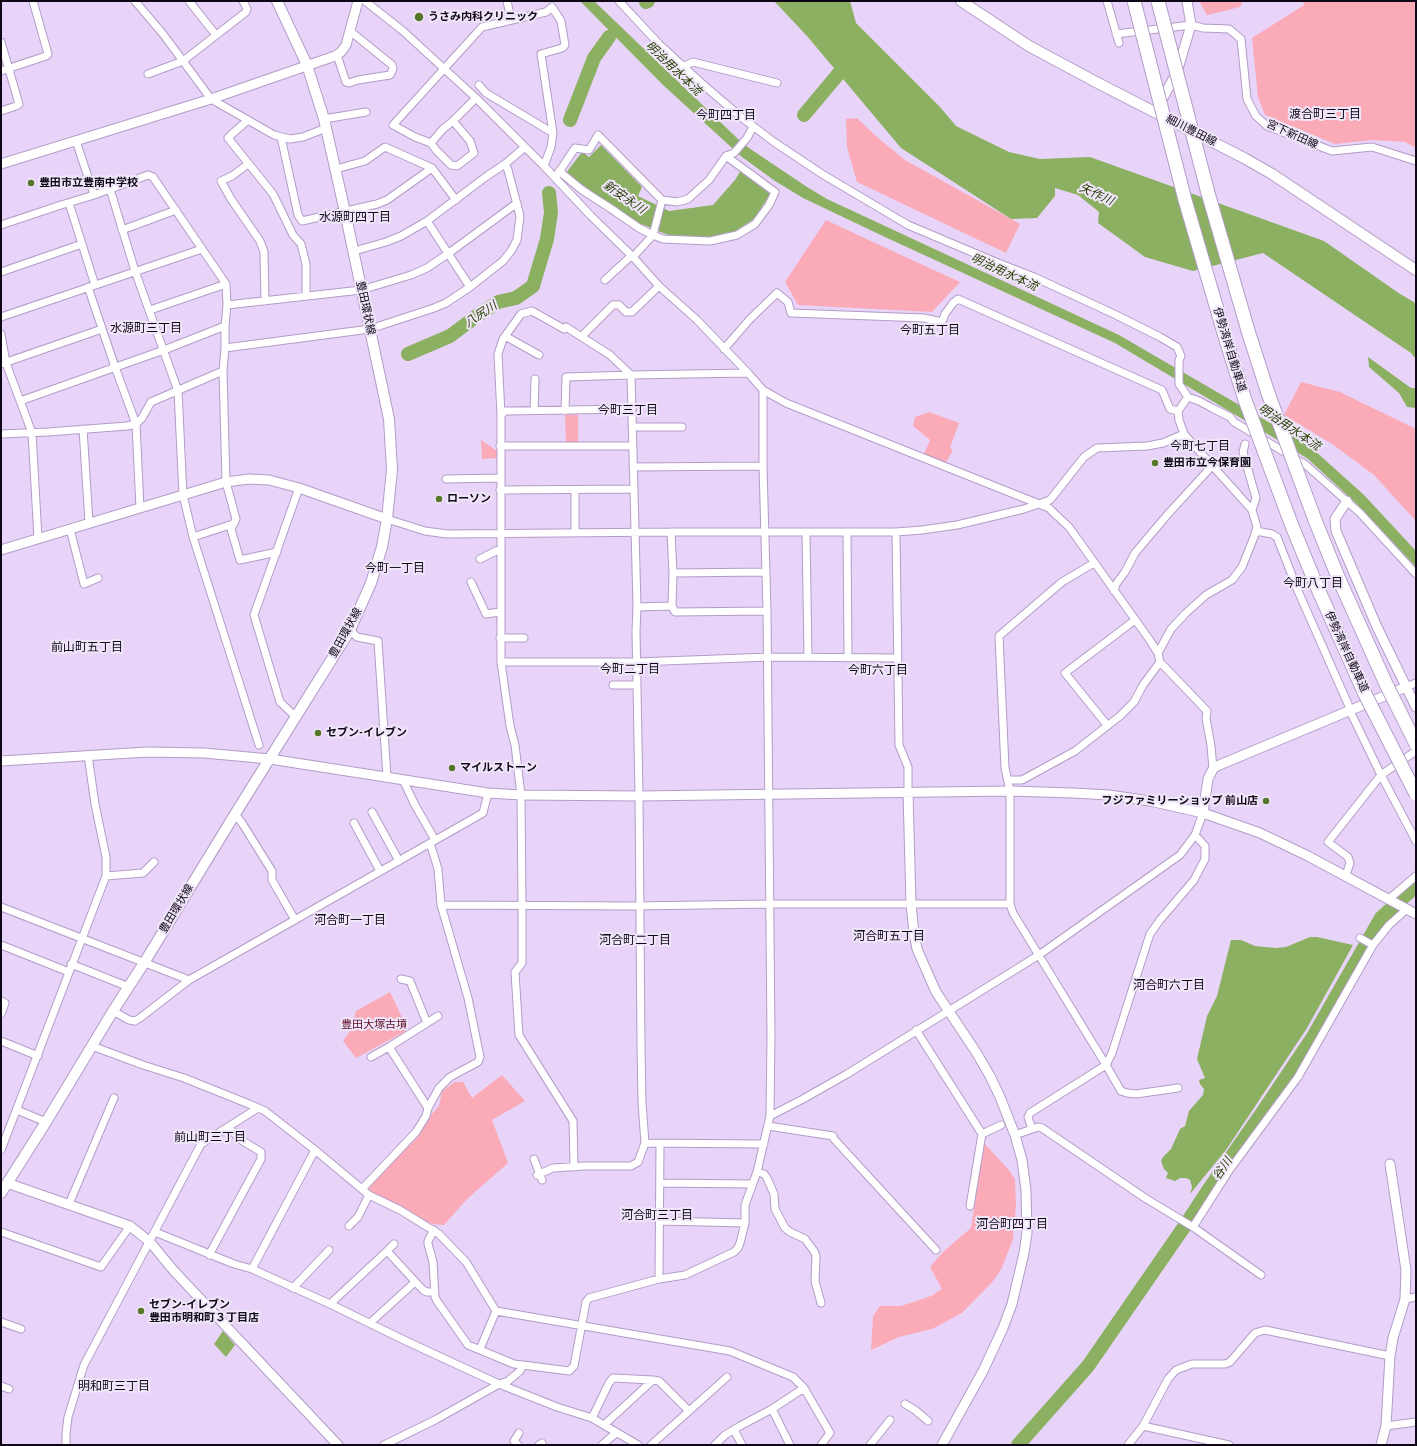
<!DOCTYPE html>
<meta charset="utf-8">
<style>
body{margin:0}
#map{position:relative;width:1417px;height:1446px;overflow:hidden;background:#e8d4f9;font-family:"Roboto Condensed",sans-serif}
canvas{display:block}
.frame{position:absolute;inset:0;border:2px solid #0f0716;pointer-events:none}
</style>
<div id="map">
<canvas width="1417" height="1446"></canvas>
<div class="frame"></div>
</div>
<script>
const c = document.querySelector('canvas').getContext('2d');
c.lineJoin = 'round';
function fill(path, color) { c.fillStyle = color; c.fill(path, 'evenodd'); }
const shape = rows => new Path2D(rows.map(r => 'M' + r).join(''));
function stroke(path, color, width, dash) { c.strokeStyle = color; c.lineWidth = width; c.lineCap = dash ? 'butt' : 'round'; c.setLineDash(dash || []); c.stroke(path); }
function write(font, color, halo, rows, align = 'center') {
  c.font = font + ' "Roboto Condensed","Noto Sans JP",sans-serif'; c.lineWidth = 4; c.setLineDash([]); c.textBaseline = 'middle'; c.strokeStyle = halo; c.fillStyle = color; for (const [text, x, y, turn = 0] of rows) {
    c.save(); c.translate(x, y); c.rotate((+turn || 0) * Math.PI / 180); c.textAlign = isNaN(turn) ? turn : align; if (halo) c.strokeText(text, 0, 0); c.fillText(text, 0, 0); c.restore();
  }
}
const green = shape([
 [1199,1,1243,1,1240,7,1207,15],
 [1303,1,1416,1,1416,148,1405,142,1373,140,1335,144,1265,115,1258,97,1252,38,1304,5],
 [857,118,878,138,905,160,1020,224,1006,253,857,182,847,147,846,119],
 [826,220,888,249,960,282,932,312,798,305,785,282],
 [1301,382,1340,392,1416,429,1416,521,1374,475,1332,444,1284,415],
 [929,412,959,423,950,448,953,450,945,464,924,454,930,440,913,426,915,417],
 [565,414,578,415,578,442,566,442],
 [481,440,497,451,498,458,482,459],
 [390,992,408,1030,356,1058,343,1041,350,1031,356,1011],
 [502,1075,525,1101,492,1120,508,1163,467,1199,444,1225,432,1224,369,1195,368,1187,391,1162,417,1138,430,1116,439,1106,442,1091,455,1082,463,1082,472,1098],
 [984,1143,1008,1169,1015,1179,1016,1205,1013,1239,1002,1268,994,1280,962,1313,932,1329,899,1337,871,1350,873,1316,880,1306,901,1306,931,1296,942,1289,930,1267,944,1251,971,1228]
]);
const water = shape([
 [580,1,594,1,738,139,749,148,807,187,827,199,1119,335,1296,438,1315,451,1364,495,1416,551,1416,567,1357,504,1308,459,1291,448,1115,343,885,237,803,198,775,181,742,157,663,85],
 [774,1,850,1,856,23,940,107,956,126,1009,152,1040,159,1090,157,1324,241,1400,294,1414,302,1416,306,1416,359,1411,353,1263,253,1193,271,1145,257,1098,223,1099,212,1078,195,1055,188,1055,196,1037,218,1011,219,901,148,807,36],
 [601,145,642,187,638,196,669,211,713,205,735,180,741,170,760,184,770,194,754,219,734,232,704,240,668,235,639,223,617,209,566,173,582,152,589,157],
 [1368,357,1411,388,1416,388,1416,408,1407,407,1399,393,1369,367],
 [1310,937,1317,937,1353,945,1307,1028,1226,1150,1190,1194,1192,1187,1190,1180,1186,1178,1180,1178,1175,1181,1166,1178,1168,1173,1164,1169,1161,1161,1163,1157,1171,1149,1180,1129,1185,1126,1189,1111,1203,1095,1204,1089,1200,1084,1199,1080,1205,1078,1197,1059,1207,1016,1217,996,1231,940,1241,940,1255,946,1276,948,1286,947],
 [223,1331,235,1345,226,1357,214,1344]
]);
const river = shape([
 [646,2,648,1],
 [804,115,850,60],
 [570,120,594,58,609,37],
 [408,354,450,336,478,315,498,302,516,298,533,286,547,239,551,212,549,193],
 [1018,1445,1088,1366,1184,1227,1209,1189,1262,1113,1313,1037,1381,918,1416,886]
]);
const minor = shape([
 [135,1,163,34,211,99,274,135,290,139,303,137,326,128],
 [189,1,216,35],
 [365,1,403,31,476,98,544,166,591,216,633,257,659,286,697,320,748,373,763,390,786,403,1039,504,1049,508,1055,514,1069,527,1149,639,1158,653,1160,662,1207,711,1206,718,1211,746,1213,769],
 [507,1,511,20],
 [619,1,659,44,707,88,741,117,774,142,822,174,908,225,998,263,1034,277,1114,314,1160,337,1177,347,1181,356,1179,360,1179,384,1188,397,1178,411,1179,420,1184,434,1252,510,1257,527,1254,537,1242,567,1232,580,1206,595,1186,613,1171,629,1158,653],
 [1107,1,1119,43],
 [1116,34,1191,25,1203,28,1229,29,1241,39,1247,99,1256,116,1267,126,1332,151,1372,147,1416,161],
 [1,42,19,104,16,106,1,111],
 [337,55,346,82,349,83,358,80,390,75,393,69,392,65,350,31],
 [684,66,693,62,777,83],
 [1,71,46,56,48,54,33,1],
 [148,74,183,61,246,12,247,9,243,1],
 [479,85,486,93,553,133],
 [476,98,453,121,470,141,474,153,457,166,451,165,436,150,431,143,415,137,393,125,482,27,546,12,552,7,561,21,565,45,562,48,541,54,553,133,551,147,544,166],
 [324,119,366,112],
 [248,120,232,134,228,138,273,194,293,235,301,244,306,264,306,296],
 [281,137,298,215,302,221,377,204,387,200,432,168],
 [76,141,94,195],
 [431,143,443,129,453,121],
 [248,164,232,176,221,181,231,199,260,241,264,252,265,301],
 [336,169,365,161,385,147,432,168,456,200],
 [559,171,582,190,610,208,639,228,653,235,663,239,710,241,737,235,755,224,769,205,775,192,726,156],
 [557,175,575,148,589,150,598,135,662,200,677,202,688,199,709,180,726,156,734,153,747,138,753,127],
 [110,189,135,271,178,391,183,495,193,537,259,745],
 [69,203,95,285],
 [427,221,470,287],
 [1,225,61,205,94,195,148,175,153,177,226,284,227,305,225,326,225,348,223,371,226,482,236,519,231,529,240,560,277,552],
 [122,230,176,210],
 [354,251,386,242,401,236,427,221,487,176,505,164,525,147],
 [633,257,653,235,662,200],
 [1,272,82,244],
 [605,280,631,256],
 [88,287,115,367,136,424,140,508],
 [227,305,361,290,411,275,427,268,449,253,517,203],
 [150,310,226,284],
 [1,317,202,249],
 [1,334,6,363,32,433,38,538],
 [505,336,539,355],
 [582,336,613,305,619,305,626,312,632,312,659,286],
 [225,348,370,329,434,308,446,303,470,287,503,261,511,251,517,240,520,216,508,170,505,164],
 [724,349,750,319,777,293,788,302,791,313,924,318,942,322,945,314,953,303,958,299,1162,390,1170,409,1178,411],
 [1,364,102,329],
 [1188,397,1199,401,1212,408,1230,417,1234,422,1306,465,1360,513,1416,574],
 [20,401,164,350,225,326],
 [534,411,535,379],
 [565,411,566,377,631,375],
 [501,415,498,354,503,339,521,314,532,311,564,329,566,327,610,355,631,375],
 [632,427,682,427],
 [83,429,89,522],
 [1,434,48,432,127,426,136,424,142,418,151,402,223,371],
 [1245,444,1243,452,1256,498,1252,510],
 [500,446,632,446],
 [633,467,763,466],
 [446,479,500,478],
 [500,490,633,489],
 [575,490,575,533],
 [387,519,425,531,447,534,671,532,896,532,922,530,957,525,1024,509,1050,500,1084,457,1097,448,1147,446,1163,443,1184,434],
 [70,529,84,584,98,578],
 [1256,531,1272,534,1277,537,1298,591,1348,704,1350,711,1381,775,1416,841],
 [671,532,673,573,672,606,675,612,767,611],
 [806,532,808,657],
 [847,532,848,658],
 [896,532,899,745,908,767,908,792],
 [193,537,233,524],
 [480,559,500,549],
 [673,573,766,572],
 [471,582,486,614,500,612],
 [1114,591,1116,584,1125,572,1135,553,1168,514,1212,466],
 [637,607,672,606],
 [350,630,357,637,378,641,387,777],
 [500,638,524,638],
 [501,662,637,662,770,657,897,658],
 [613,685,637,685],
 [1406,687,1416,683],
 [296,717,280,702,254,615,299,488],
 [1107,725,1065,673,1135,620],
 [403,780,415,805,435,840],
 [1009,780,1022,780,1075,751,1120,716,1134,702,1143,685,1160,662],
 [372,812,399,861],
 [235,814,242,823,272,871,272,880,295,920],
 [354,823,380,871],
 [1346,875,1350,863,1348,857,1328,842,1381,775,1416,751],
 [106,876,143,873,154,862],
 [1389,899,1416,876],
 [441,905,633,906,770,904,1010,904],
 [1,907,189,980],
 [1360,938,1373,945],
 [1,945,69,972],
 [71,964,129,987],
 [401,979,410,981,427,1023],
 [1,1001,5,1003,1,1014],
 [113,1011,129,1020,135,1021,140,1018,189,980,483,813,488,793],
 [916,1030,982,1134],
 [1,1041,38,1056],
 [92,1046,143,1065,184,1078,249,1104,265,1111,315,1150,369,1195,400,1210,439,1234,466,1262,496,1311,730,1351,793,1377,804,1388,772,1409,740,1426,725,1435,715,1445],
 [371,1057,389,1047],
 [1178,1088,1136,1094,1127,1093,1121,1091,1106,1065,1112,1053,1150,934,1160,920,1194,880,1205,859,1205,846,1195,835],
 [428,1108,389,1047,438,1016],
 [17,1110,46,1122],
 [770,1116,803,1099,847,1074,1039,955,1180,855,1195,835,1203,813],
 [768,1126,833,1136,834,1139,936,1250],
 [1032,1129,1028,1117,1030,1113,1106,1065,1013,913,1010,904,1010,791,1005,768,999,636,1062,582,1094,563],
 [1015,1135,1038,1127,1042,1128,1145,1198,1193,1227,1261,1275],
 [645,1143,764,1144],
 [1,1150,106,876,106,857,95,804,88,755],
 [534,1159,542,1180],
 [574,1167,573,1121,519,1035,515,972,522,963,522,905,521,795,515,745,510,726,501,662,501,415,505,411,632,409],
 [757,1172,764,1174,767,1178,774,1194,775,1209,785,1228,790,1232,805,1239,814,1251,816,1256,815,1281,821,1303],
 [537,1175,553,1168,584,1166,631,1166,638,1162,645,1143,642,1103,641,1045,639,796,636,631,637,607,631,375,748,373],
 [660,1183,752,1184],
 [362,1189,416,1132,426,1116,428,1108,439,1088,450,1077,478,1062,480,1057,468,998,441,905,438,869,430,843],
 [69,1204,114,1098],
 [970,1206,982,1134,1001,1125],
 [660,1221,745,1223],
 [349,1226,358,1217,369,1195],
 [1193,1227,1228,1172,1298,1077,1373,945,1389,925,1407,909],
 [434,1230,428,1241,428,1244,433,1262,435,1297,437,1301,468,1345,514,1364,523,1365],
 [1,1232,101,1267,130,1226],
 [155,1232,234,1264,252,1269,330,1304,406,1341,499,1384,557,1407,592,1418,638,1445],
 [387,1251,394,1244],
 [209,1255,261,1159,261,1152,241,1140,228,1127],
 [252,1269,315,1150],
 [659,1279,660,1143],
 [293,1288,329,1250],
 [1405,1299,1416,1297],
 [330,1304,387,1251,423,1290,427,1292,435,1292],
 [1,1322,21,1329],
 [370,1323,415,1282],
 [480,1349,496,1311],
 [653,1380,659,1381,689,1411],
 [1,1386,9,1389],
 [804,1388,830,1433,821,1445],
 [905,1404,915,1410,928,1421],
 [772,1409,790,1445],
 [592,1418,609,1383,613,1378,653,1380,604,1425],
 [1143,1426,1229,1445],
 [1386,1426,1416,1422],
 [734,1430,742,1445],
 [66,1445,66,1434,68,1417,84,1365,201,1144,258,1108],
 [384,1445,435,1420,499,1384,508,1381,520,1371,523,1365,569,1371,574,1366,586,1302,589,1298,659,1279,685,1275,734,1252,738,1248,740,1243,745,1223,745,1205,757,1172,770,1116,771,1036,767,611,763,466,763,390],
 [518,1445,514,1441,519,1433],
 [539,1445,542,1443],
 [602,1445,616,1433],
 [651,1445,727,1377],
 [870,1445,890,1420],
 [1128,1445,1143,1426,1168,1379,1176,1370,1192,1364,1225,1364,1230,1362,1255,1333,1265,1330,1390,1356]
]);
const tertiary = shape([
 [1159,105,1177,72,1191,25,1187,1],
 [1,164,211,99,335,56,341,52,346,45,358,1],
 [1347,501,1335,519,1336,531,1377,627,1416,707],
 [1,550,226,482,249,479,269,480,299,488,387,519],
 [1,761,147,752,204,753,270,759,488,793,521,795,639,796,1010,791,1073,793,1109,795,1150,801,1203,813,1260,833,1308,856,1416,914],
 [908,792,911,904,914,933,917,949,936,992,976,1052,990,1076,1000,1097,1015,1135,1022,1160,1026,1190,1027,1233,1024,1253,1012,1304,1003,1328,983,1371,942,1445],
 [1203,813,1208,779,1213,769,1217,766,1406,687],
 [7,1183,130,1226,150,1242,174,1271,338,1445],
 [1381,1445,1386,1426,1390,1356,1393,1338,1405,1299,1406,1270,1390,1164]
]);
const secondary = shape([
 [961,1,1029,46,1094,81,1244,158,1272,174,1416,270],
 [1,1193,46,1122,113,1011,144,963,235,814,350,630,371,583,382,547,387,519,392,470,389,419,345,212,324,119,307,65,277,1]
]);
const motorwayBridge = shape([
 [1134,1,1185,200,1226,340,1245,400,1292,526,1318,589,1365,694,1416,794],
 [1158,1,1208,193,1249,334,1268,393,1315,520,1338,577,1386,684,1416,744]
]);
const markers = [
 [419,17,5,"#56762c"],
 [31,183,4,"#56762c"],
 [1155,463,4,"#56762c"],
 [439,499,4,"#56762c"],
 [318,733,4,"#56762c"],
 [452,768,4,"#56762c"],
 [1266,801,4,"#56762c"],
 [141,1311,4,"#56762c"]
];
const poiNames = [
 ["うさみ内科クリニック",428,17],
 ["豊田市立豊南中学校",39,183],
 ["豊田市立今保育園",1163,463],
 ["ローソン",447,499],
 ["セブン-イレブン",326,733],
 ["マイルストーン",460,768],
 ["フジファミリーショップ 前山店",1258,801,"right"],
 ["セブン-イレブン",149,1305],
 ["豊田市明和町３丁目店",149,1318]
];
const streetNames = [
 ["細川豊田線",1191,131,27],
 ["宮下新田線",1292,135,24],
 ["豊田環状線",365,308,78],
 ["伊勢湾岸自動車道",1229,350,73],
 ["豊田環状線",346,633,-61],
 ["伊勢湾岸自動車道",1346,652,65],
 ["豊田環状線",177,909,-59]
];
const parkNames = [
 ["豊田大塚古墳",374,1025]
];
const waterNames = [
 ["明治用水本流",673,69,44],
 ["矢作川",1096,195,25],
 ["新安永川",624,198,34],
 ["明治用水本流",1004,273,25],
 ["八尻川",481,315,-34],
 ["明治用水本流",1289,428,34],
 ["谷川",1223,1169,-56]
];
const neighbourhoodNames = [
 ["渡合町三丁目",1325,115],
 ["今町四丁目",726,116],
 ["水源町四丁目",355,218],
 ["水源町三丁目",146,329],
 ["今町五丁目",930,331],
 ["今町三丁目",628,411],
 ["今町七丁目",1200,447],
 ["今町一丁目",395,569],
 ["今町八丁目",1313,584],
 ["前山町五丁目",87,648],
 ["今町二丁目",630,670],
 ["今町六丁目",878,671],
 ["河合町一丁目",350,921],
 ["河合町五丁目",889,937],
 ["河合町二丁目",635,941],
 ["河合町六丁目",1169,986],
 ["前山町三丁目",210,1138],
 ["河合町三丁目",657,1216],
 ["河合町四丁目",1012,1225],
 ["明和町三丁目",114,1387]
];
fill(green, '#fbabb7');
fill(water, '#8cb061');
stroke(river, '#8cb061', 14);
stroke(minor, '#b39cc7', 9);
stroke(tertiary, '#b39cc7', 11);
stroke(secondary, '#b39cc7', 12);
stroke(minor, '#fff', 7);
stroke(tertiary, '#fff', 9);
stroke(secondary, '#fff', 10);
stroke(motorwayBridge, '#b39cc7', 15, []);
stroke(motorwayBridge, '#fff', 13);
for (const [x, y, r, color] of markers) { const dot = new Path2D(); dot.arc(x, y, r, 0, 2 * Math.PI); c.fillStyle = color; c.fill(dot); stroke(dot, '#f0e6f9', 1.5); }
write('bold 11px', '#0f0716', '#f0e6f9', poiNames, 'left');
write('11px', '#0f0716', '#f0e6f9', streetNames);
write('11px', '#5f0d27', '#f0e6f9', parkNames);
write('italic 12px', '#293f04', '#f0e6f9', waterNames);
write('12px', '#0f0716', '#f0e6f9', neighbourhoodNames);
</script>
